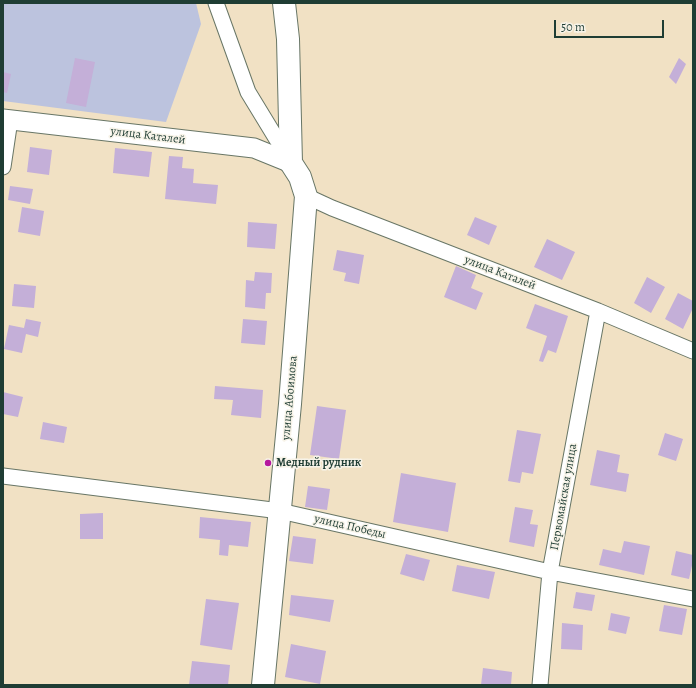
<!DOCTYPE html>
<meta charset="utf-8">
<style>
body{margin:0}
#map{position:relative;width:696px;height:688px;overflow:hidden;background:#f1e1c4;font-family:Alegreya,serif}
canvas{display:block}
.frame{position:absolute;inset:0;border:4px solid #1f3d34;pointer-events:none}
.scale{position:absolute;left:554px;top:20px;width:110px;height:18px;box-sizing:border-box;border:2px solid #1f3d34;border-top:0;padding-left:5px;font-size:12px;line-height:14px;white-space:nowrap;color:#1f3d34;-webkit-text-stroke:3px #f7f3e8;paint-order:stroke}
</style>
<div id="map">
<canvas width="696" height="688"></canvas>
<div class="frame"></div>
<div class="scale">50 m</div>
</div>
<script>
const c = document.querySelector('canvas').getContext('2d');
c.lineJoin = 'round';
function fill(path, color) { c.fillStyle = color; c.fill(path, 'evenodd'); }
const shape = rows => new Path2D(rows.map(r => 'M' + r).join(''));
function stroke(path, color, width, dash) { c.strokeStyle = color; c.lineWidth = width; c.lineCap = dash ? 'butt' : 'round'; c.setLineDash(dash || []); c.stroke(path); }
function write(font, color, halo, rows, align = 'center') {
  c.font = font + ' Alegreya,serif'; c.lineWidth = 3; c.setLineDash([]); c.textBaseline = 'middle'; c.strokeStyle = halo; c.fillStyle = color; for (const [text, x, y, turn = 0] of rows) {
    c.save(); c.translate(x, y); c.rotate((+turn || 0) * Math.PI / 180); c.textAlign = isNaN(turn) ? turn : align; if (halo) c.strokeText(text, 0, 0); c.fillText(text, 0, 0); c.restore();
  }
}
const industrial = shape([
 [3,3,196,3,201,24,166,122,3,101]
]);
const building = shape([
 [75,58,95,62,86,107,66,103],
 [679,58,686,64,676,84,669,77],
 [3,72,11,74,7,93,3,92],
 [30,147,52,150,49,175,27,172],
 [115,148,152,152,149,177,113,173],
 [169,156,183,157,182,168,194,169,193,183,218,185,216,204,165,199],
 [10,186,33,189,30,204,8,200],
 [22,207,44,211,40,236,18,232],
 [475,217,497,226,489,245,467,235],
 [248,222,277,224,275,249,247,247],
 [547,239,575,252,562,280,534,267],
 [337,250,364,255,359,284,344,281,346,273,333,270],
 [456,266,476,275,471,288,483,293,476,310,444,297],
 [255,272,272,273,271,293,266,293,265,309,245,307,246,280,254,281],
 [647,277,665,287,651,313,634,303],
 [14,284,36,286,34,308,12,306],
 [678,293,693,301,693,308,683,329,665,319],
 [535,304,568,316,556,353,548,350,543,362,539,361,547,336,526,328],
 [26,319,41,322,38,337,26,334,22,353,4,349,9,325,24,328],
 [243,319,267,321,265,345,241,343],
 [215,386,263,390,261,418,231,415,233,400,214,399],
 [3,392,23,397,18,417,3,414],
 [317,406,346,410,339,459,310,455],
 [43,422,67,427,64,443,40,439],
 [517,430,541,434,533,474,522,472,520,483,508,481],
 [665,433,683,439,676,461,658,455],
 [597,450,620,455,617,472,629,474,626,492,590,485],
 [401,473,456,483,448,532,393,522],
 [308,486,330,489,327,510,305,507],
 [515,507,533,510,530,524,538,525,534,547,509,542],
 [103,513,103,539,80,539,80,514],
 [200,517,251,522,248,547,229,545,228,556,219,555,220,540,199,538],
 [293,536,316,539,313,564,289,561],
 [624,541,650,546,644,575,599,565,603,549,621,553],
 [676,551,693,555,693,561,689,579,671,575],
 [406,554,430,560,424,581,400,574],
 [457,565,495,572,489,599,452,591],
 [576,592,595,595,592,611,573,608],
 [291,595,334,600,330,622,289,615],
 [206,599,239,603,232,650,200,645],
 [664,605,687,609,682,635,659,631],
 [611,613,630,617,626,634,608,630],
 [562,623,583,625,582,650,561,649],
 [291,644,326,651,320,684,285,677],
 [192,661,230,665,228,685,189,685],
 [483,668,512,672,511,685,481,685]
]);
const minor = shape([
 [216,3,248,92,290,161],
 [3,167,10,120],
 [306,196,332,208,598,311,693,351],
 [3,476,280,511,550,572,693,599],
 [540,685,550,572,598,311]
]);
const tertiary = shape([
 [3,119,254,148,291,163]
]);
const secondary = shape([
 [263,685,290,404,306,196,300,177,291,163,288,39,284,3]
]);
const markers = [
 [268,463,4,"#b5179e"]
];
const streetNames = [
 ["улица Каталей",148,136,7],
 ["улица Каталей",500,273,21],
 ["улица Абоимова",290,398,-85],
 ["Первомайская улица",564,497,-80],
 ["улица Победы",350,527,13]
];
const poiNames = [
 ["Медный рудник",276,463]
];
fill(industrial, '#bcc3de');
fill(building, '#c4afd8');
stroke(minor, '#687666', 17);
stroke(tertiary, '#687666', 21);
stroke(secondary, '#687666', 24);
stroke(minor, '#fff', 15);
stroke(tertiary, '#fff', 19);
stroke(secondary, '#fff', 22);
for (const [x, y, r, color] of markers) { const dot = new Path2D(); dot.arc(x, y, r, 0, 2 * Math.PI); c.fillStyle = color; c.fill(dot); stroke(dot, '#f7f3e8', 1.5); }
write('12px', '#1f3d34', '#f7f3e8', streetNames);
write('bold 12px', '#1f3d34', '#f7f3e8', poiNames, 'left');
</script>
